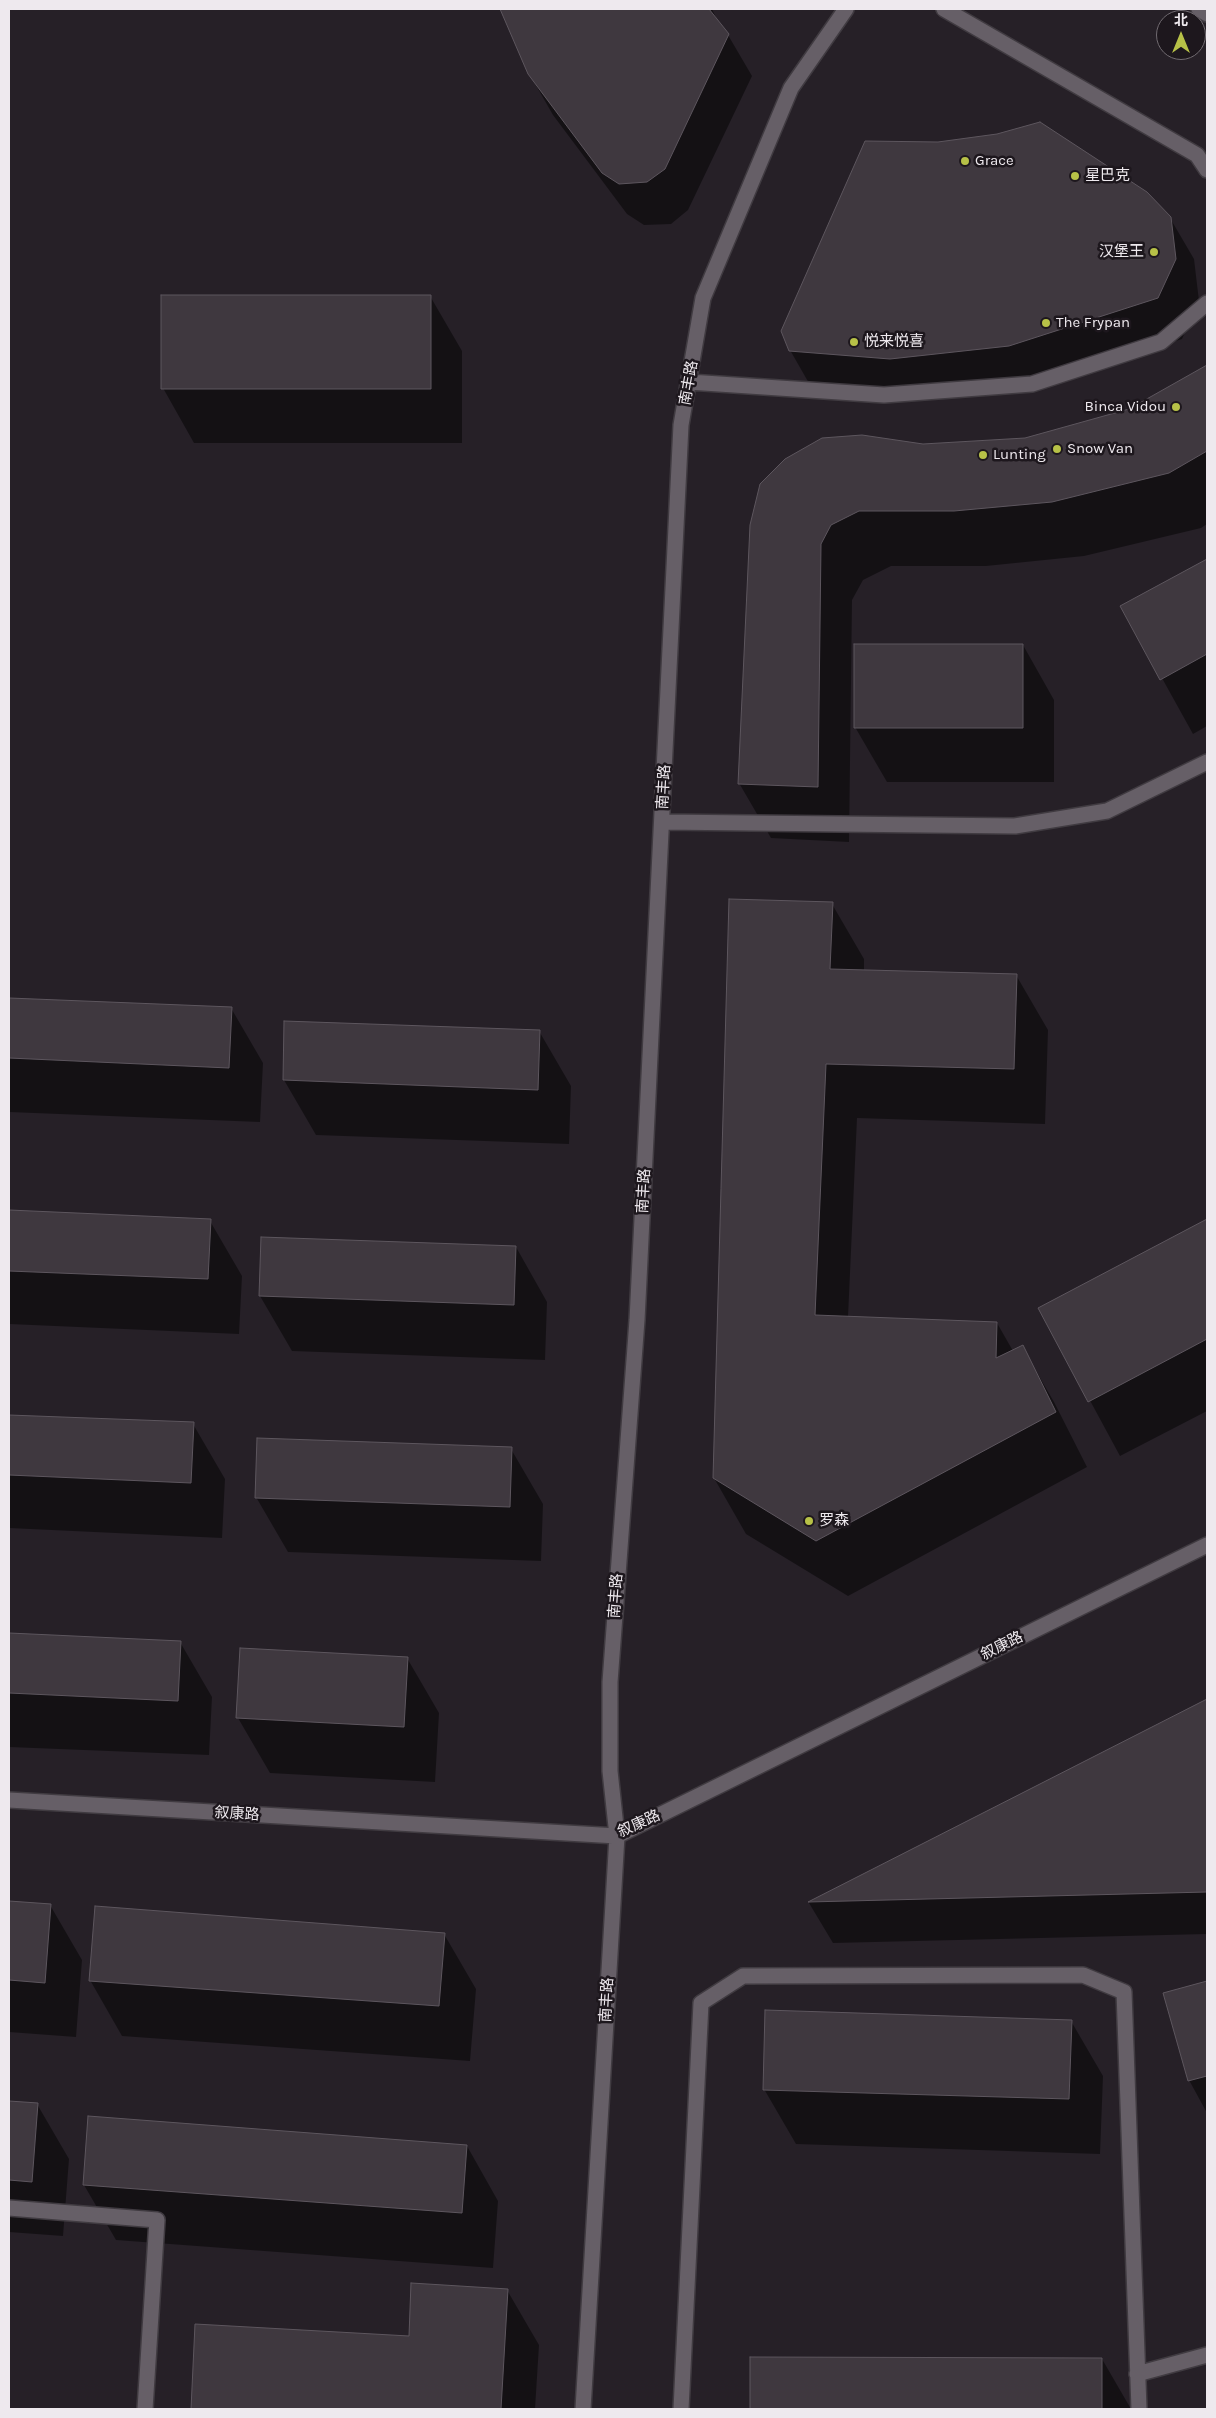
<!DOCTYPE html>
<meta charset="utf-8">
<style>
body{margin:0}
#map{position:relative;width:1216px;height:2418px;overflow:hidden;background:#262027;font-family:Karla,"Noto Sans SC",sans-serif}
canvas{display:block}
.frame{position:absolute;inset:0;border:10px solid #eee9ee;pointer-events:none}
.north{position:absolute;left:1156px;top:10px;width:50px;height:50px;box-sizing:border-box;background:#1d171d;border:1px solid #716b71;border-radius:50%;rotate:0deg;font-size:14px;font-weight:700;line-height:20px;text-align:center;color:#eee9ee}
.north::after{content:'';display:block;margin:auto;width:18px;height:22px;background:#b7c147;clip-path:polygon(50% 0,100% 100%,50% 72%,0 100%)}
</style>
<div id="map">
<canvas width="1216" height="2418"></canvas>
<div class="frame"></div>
<div class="north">北</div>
</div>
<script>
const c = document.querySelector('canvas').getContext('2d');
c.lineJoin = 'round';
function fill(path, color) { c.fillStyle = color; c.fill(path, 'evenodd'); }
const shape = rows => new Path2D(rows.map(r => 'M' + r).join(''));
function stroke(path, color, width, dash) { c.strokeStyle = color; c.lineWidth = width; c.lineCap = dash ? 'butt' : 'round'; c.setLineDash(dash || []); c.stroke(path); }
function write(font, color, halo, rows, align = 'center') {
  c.font = font + ' Karla,"Noto Sans SC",sans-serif'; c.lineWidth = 5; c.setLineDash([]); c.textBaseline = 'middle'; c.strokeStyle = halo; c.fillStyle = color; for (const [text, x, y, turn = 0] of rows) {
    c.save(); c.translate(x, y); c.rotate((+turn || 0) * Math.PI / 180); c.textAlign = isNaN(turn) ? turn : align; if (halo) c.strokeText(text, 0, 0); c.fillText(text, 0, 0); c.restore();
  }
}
const shadow = shape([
 [501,9,712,9,718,22,728,35,752,76,688,210,671,224,644,225,627,214,553,115,529,73],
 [938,143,1170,218,1194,259,1199,301,1182,339,1033,387,814,392,790,350],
 [430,296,462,351,462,443,194,443,163,388],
 [1207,367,1207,524,1201,528,1084,556,986,566,891,566,863,580,852,600,849,842,771,838,739,783,751,525,923,445,1025,439,1129,410],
 [1207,561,1207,726,1193,734,1122,606],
 [1023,645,1054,700,1054,782,887,782,855,727],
 [832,904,864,959,864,971,1016,975,1048,1030,1045,1124,857,1118,848,1317,997,1323,1013,1351,1022,1347,1054,1402,1087,1467,848,1596,746,1534,714,1478],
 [9,999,231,1008,263,1063,260,1122,9,1112],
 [539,1031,571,1086,569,1144,316,1135,284,1080],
 [9,1212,210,1221,242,1276,239,1334,9,1324],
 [1207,1220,1207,1411,1120,1456,1040,1308],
 [516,1247,547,1302,545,1360,292,1351,260,1296],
 [9,1416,193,1424,225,1479,222,1538,9,1528],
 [511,1449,543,1504,541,1561,288,1552,256,1497],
 [9,1634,180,1642,212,1697,209,1755,9,1747],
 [241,1649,407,1658,439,1713,435,1782,270,1773,238,1718],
 [1207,1700,1207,1934,833,1943,809,1903],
 [9,1902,50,1905,82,1960,76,2037,9,2032],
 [444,1934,476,1989,470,2061,122,2036,90,1980],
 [1207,1982,1207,2113,1189,2080,1165,1994],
 [1071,2021,1103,2076,1100,2154,796,2144,764,2089],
 [9,2102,37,2104,69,2159,63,2236,9,2232],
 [467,2146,498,2201,493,2268,116,2240,84,2185],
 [507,2290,539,2345,535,2409,192,2409,196,2325,410,2337],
 [751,2358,1102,2359,1131,2409,751,2409]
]);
const building = shape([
 [500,9,709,9,729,34,665,169,647,182,619,184,602,173,528,74,500,9],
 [1040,122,1147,192,1171,217,1176,259,1158,298,1009,346,890,359,789,351,781,331,865,141,938,142,997,134,1040,122],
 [161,295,431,295,431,389,161,389,161,295],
 [1207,365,1207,451,1169,473,1052,502,954,511,859,511,831,525,821,544,818,787,738,784,750,525,760,484,785,459,822,438,862,435,923,444,1025,438,1129,409,1207,365],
 [1207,559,1207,654,1160,680,1120,606,1207,559],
 [854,644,1023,644,1023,728,854,728,854,644],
 [729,899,833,902,830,969,1017,974,1014,1069,826,1064,815,1315,997,1322,996,1358,1023,1345,1056,1412,816,1541,713,1478,729,899],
 [9,998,232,1007,229,1068,9,1058,9,998],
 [284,1021,540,1030,538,1090,283,1080,284,1021],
 [9,1210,211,1219,208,1279,9,1271,9,1210],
 [1207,1219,1207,1339,1088,1402,1038,1308,1207,1219],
 [261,1237,516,1246,514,1305,259,1296,261,1237],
 [9,1415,194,1422,191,1483,9,1475,9,1415],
 [257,1438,512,1447,510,1507,255,1498,257,1438],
 [9,1633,181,1641,178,1701,9,1693,9,1633],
 [240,1648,408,1657,404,1727,236,1718,240,1648],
 [1207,1699,1207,1892,808,1902,1207,1699],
 [9,1901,51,1904,45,1983,9,1980,9,1901],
 [95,1906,445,1933,439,2006,89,1981,95,1906],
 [1207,1981,1207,2076,1188,2081,1163,1993,1207,1981],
 [765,2010,1072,2020,1069,2099,763,2090,765,2010],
 [9,2101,38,2103,32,2182,9,2180,9,2101],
 [88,2116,467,2145,462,2213,83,2185,88,2116],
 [411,2283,508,2289,501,2409,191,2409,195,2324,409,2336,411,2283],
 [750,2357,1102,2358,1102,2409,750,2409,750,2357]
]);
const minor = shape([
 [944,9,1197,155,1207,170],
 [1199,9,1207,14],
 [689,382,884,395,1032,384,1161,342,1207,303],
 [663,822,1015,826,1107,811,1207,762],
 [9,1800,617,1836,1207,1545],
 [9,2208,157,2220,145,2409],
 [1137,2374,1207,2355],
 [583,2409,617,1836,610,1771,610,1682,637,1320,681,425,703,298,791,88,846,9],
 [681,2409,701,2003,743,1976,1083,1975,1124,1992,1139,2409]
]);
const markers = [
 [965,161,5,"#b7c147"],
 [1075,176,5,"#b7c147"],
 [1154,252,5,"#b7c147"],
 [1046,323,5,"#b7c147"],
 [854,342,5,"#b7c147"],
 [1176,407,5,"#b7c147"],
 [1057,449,5,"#b7c147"],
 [983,455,5,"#b7c147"],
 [809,1521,5,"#b7c147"]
];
const poiNames = [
 ["Grace",975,161],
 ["星巴克",1085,176],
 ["汉堡王",1144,252,"right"],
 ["The Frypan",1056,323],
 ["悦来悦喜",864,342],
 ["Binca Vidou",1166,407,"right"],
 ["Snow Van",1067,449],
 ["Lunting",993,455],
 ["罗森",819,1521]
];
const streetNames = [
 ["南丰路",689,383,-80],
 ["南丰路",664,787,-87],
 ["南丰路",644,1191,-87],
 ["南丰路",616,1596,-86],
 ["叙康路",1002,1646,-26],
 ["叙康路",237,1814,3],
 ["叙康路",639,1824,-24],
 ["南丰路",607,2000,-87]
];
fill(shadow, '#0007');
fill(building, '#3f383f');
stroke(building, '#5d565e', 1);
stroke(minor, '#403b41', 18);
stroke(minor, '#665f67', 15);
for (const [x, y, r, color] of markers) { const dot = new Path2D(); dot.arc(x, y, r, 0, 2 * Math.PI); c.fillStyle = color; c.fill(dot); stroke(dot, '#1d171d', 2); }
write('15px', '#eee9ee', '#1d171d', poiNames, 'left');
write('15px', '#eee9ee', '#1d171d', streetNames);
</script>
